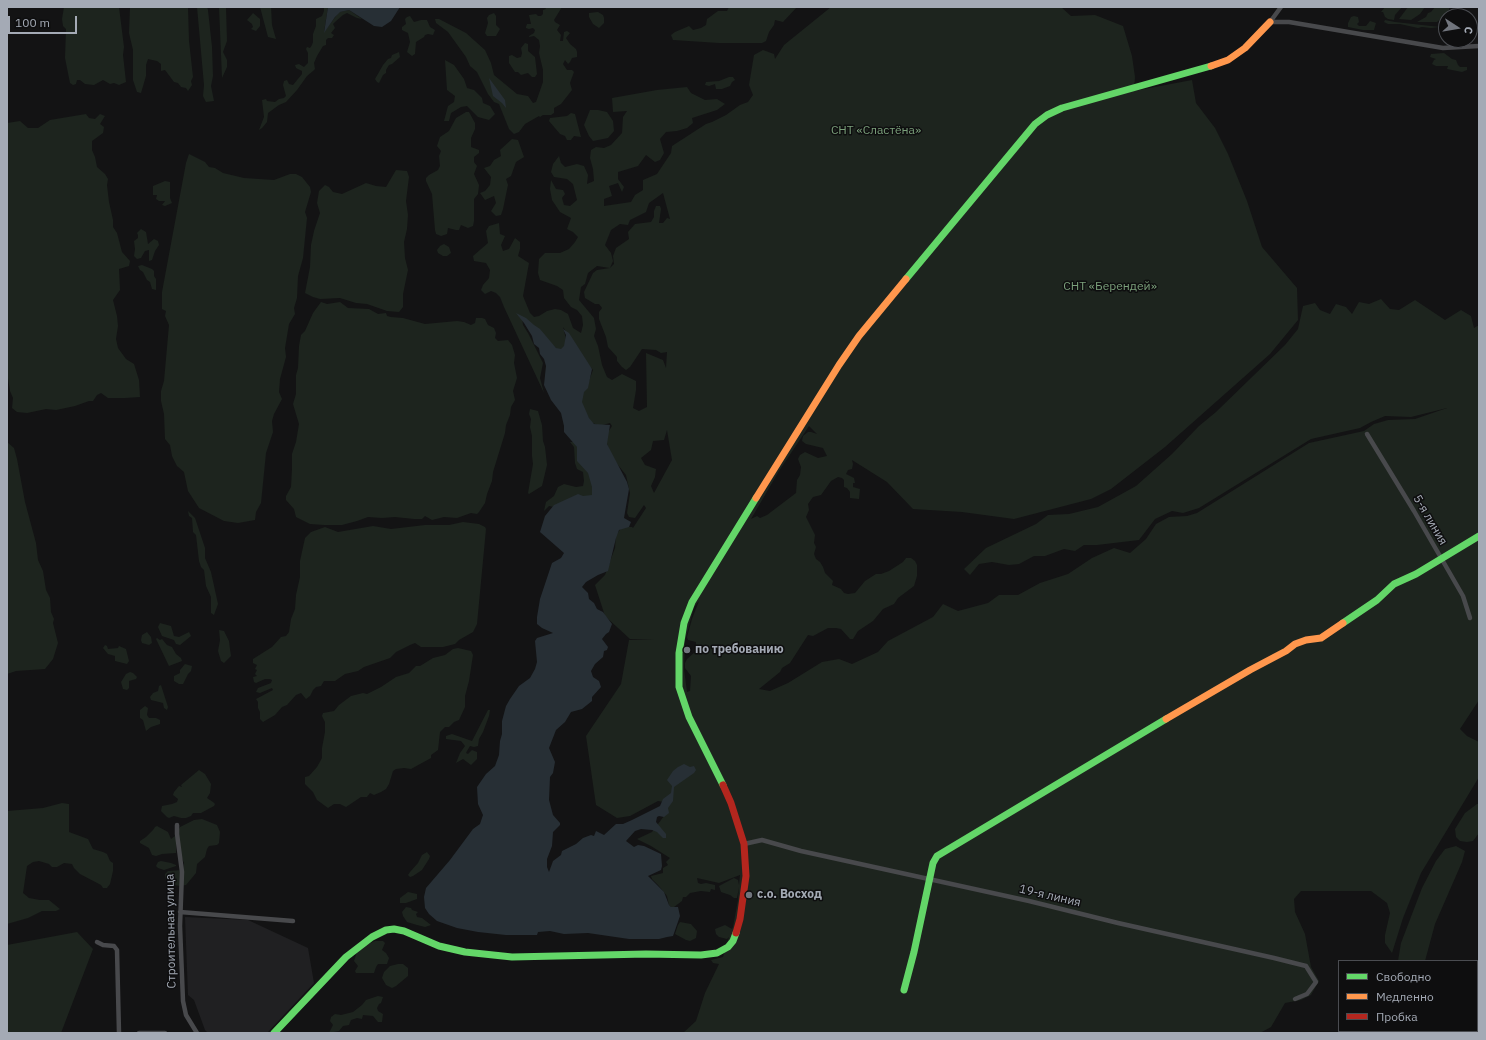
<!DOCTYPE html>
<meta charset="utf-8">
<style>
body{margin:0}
#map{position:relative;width:1486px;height:1040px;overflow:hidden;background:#131314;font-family:"IBM Plex Sans",sans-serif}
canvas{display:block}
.frame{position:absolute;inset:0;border:8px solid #a4aab5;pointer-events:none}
.legend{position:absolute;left:1338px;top:960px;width:140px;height:72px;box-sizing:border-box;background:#0e0e0f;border:1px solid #4a4c51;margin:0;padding:5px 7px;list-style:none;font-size:12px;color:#a4aab5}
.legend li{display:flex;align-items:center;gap:8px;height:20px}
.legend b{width:20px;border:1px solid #4a4c51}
.north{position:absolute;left:1438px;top:8px;width:40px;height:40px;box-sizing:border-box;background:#0e0e0f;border:1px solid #4a4c51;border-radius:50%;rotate:102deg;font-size:11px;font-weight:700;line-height:16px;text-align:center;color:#a4aab5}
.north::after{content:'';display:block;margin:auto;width:14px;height:18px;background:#71757d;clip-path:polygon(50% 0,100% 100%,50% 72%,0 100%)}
.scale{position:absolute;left:8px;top:16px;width:69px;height:18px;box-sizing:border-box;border:2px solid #a4aab5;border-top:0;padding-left:5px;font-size:12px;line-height:14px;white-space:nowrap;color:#a4aab5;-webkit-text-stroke:3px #0e0e0f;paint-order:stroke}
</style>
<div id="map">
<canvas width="1486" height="1040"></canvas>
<div class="frame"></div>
<ul class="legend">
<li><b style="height:5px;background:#63d668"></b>Свободно</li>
<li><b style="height:5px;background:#ff974d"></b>Медленно</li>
<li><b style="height:5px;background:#b3261e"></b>Пробка</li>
</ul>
<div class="north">С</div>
<div class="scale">100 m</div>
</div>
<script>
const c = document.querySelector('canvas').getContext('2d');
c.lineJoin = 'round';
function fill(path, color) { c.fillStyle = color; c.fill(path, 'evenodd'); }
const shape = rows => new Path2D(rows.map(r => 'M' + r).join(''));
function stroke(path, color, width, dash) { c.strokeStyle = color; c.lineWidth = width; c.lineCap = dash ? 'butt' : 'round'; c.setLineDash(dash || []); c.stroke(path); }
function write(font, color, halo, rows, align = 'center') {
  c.font = font + ' "IBM Plex Sans",sans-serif'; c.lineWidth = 3; c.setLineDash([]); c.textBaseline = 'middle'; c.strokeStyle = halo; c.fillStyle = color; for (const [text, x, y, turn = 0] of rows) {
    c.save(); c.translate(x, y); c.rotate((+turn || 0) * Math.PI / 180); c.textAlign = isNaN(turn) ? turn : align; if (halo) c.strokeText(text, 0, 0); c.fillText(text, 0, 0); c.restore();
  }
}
const built = shape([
 [185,917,248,920,308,948,314,983,267,1033,208,1033,205,1030,194,1000,188,995]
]);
const green = shape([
 [64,7,119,7,124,47,123,55,126,82,119,85,114,83,110,84,103,80,94,85,85,84,80,80,77,80,76,84,73,85,70,83,65,58,66,29,63,26,62,19],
 [130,7,188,7,189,41,193,77,191,81,192,85,188,91,186,88,181,87,178,83,174,82,165,70,161,71,161,64,157,61,148,59,146,65,146,76,141,93,137,92,133,80,133,50,129,33],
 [197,7,207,7,208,10,212,47,213,76,211,86,214,101,206,102,203,96,204,85],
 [219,7,226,7,227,41,223,52,227,60,227,67,222,78],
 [260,7,271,7,272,25,276,39,268,37],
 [324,7,328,7,324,32,339,12,349,10,362,19,357,18,347,13,343,15,335,22,333,24,335,28,331,33,334,35,332,38,328,38,326,40,326,45,323,46,317,56,314,63,315,69,313,71,307,76,297,90,286,102,279,105,268,113,267,122,262,128,259,130,264,117,262,100,266,99,267,101,275,102,279,99,284,98,286,96,283,85,284,81,287,80,289,84,293,85,302,74,302,71,296,68,295,65,299,64,304,67,308,63,308,53,306,49,307,47,310,48,312,45,313,42,313,34,316,26,316,19,322,16,324,11],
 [545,7,562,7,554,20,555,22,560,25,557,30,561,35,560,41,563,41,564,32,567,31,570,33,566,38,570,44,576,49,577,52,577,57,572,58,570,62,568,64,565,60,563,64,567,70,572,70,574,72,570,83,572,90,561,104,554,108,554,113,551,115,543,115,540,117,539,116,525,124,519,132,514,134,509,129,499,104,494,102,488,94,477,72,470,66,466,57,448,32,436,23,435,19,439,19,466,33,485,50,491,63,494,75,517,94,528,96,533,103,536,102,543,82,543,70,539,53,540,46,539,40,534,36,529,37,529,36,534,33,535,30,533,28,529,29,526,28,526,27,527,24,531,24,529,15,536,14,538,16,541,16,543,14,543,10,546,9],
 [729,7,797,7,783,22,775,20,774,25,769,32,766,41,762,43,719,43,673,40,671,35,675,32,689,26,693,30,701,28,706,25,707,19,718,11,727,11],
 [831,7,1061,7,1071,16,1095,15,1123,26,1132,56,1135,77,1134,91,1192,80,1196,103,1215,128,1228,154,1247,201,1262,247,1297,288,1298,320,1270,354,1165,447,1111,489,1091,499,1014,519,962,512,913,509,887,482,852,460,853,464,852,469,848,470,846,474,854,478,855,483,853,483,853,487,860,489,859,499,850,498,850,492,847,488,844,487,844,480,842,478,838,477,831,481,821,495,813,497,808,504,809,510,806,517,815,535,814,543,816,547,814,554,816,559,820,562,823,567,825,573,833,581,832,585,841,589,844,593,848,594,855,593,865,581,876,574,881,574,889,571,903,562,906,558,911,558,915,561,917,565,917,576,914,586,898,598,894,604,883,609,873,621,858,631,853,639,850,639,841,629,836,628,828,628,813,636,808,635,790,663,782,668,780,672,759,689,770,691,788,683,822,662,839,659,852,664,878,652,888,641,933,617,943,604,958,611,988,603,999,595,1018,595,1040,583,1068,574,1092,558,1114,548,1130,553,1146,539,1156,524,1169,517,1187,516,1197,513,1309,443,1364,431,1374,424,1388,420,1415,419,1447,408,1411,417,1385,416,1371,422,1360,428,1311,439,1199,508,1183,513,1172,511,1155,519,1139,540,1097,545,1084,545,1075,551,1064,549,1045,556,1034,556,1019,564,1009,565,992,562,979,564,970,575,964,569,986,548,1036,524,1048,515,1069,514,1098,507,1136,486,1172,454,1199,426,1216,412,1285,345,1298,329,1303,306,1315,303,1320,310,1330,314,1336,304,1346,307,1352,314,1359,302,1369,304,1381,299,1390,309,1399,310,1415,300,1445,320,1461,310,1471,316,1474,328,1479,325,1479,700,1460,729,1467,736,1479,742,1479,777,1421,873,1403,918,1392,953,1385,943,1385,935,1390,913,1387,903,1371,891,1301,891,1294,899,1295,912,1305,934,1311,967,1319,981,1311,995,1301,1000,1285,1003,1271,1027,1260,1033,683,1033,696,1021,705,993,719,964,713,963,711,960,723,957,729,937,727,939,719,937,716,934,715,929,725,925,732,929,733,927,738,900,739,887,737,898,734,898,730,895,721,892,719,886,734,878,738,880,739,885,740,875,719,883,697,878,698,883,701,884,706,883,715,885,715,890,711,889,710,892,701,891,690,893,686,897,683,897,682,901,674,907,671,907,669,905,667,896,658,885,652,879,651,876,663,873,663,868,668,865,666,862,670,858,651,846,637,839,652,832,664,816,669,803,658,801,630,816,617,818,596,805,586,736,621,684,629,640,654,640,630,639,605,616,595,585,605,575,615,548,616,535,622,527,632,527,633,528,646,508,644,505,635,518,629,517,627,513,630,493,626,475,614,460,608,447,605,437,612,426,610,423,599,426,591,422,580,402,583,392,587,386,593,370,581,356,563,327,567,343,566,348,559,351,522,317,523,325,528,333,543,363,540,378,544,393,504,307,500,297,496,293,491,291,485,294,481,290,483,285,489,278,490,270,486,263,474,261,473,256,488,243,486,231,489,226,499,223,500,234,505,236,501,245,503,251,509,249,515,238,520,242,520,249,518,256,529,263,523,296,530,313,534,317,539,316,547,311,555,309,561,310,568,314,573,328,581,333,583,325,582,316,577,310,571,307,564,298,563,290,557,286,540,280,538,273,539,259,545,253,560,253,569,249,575,242,578,237,573,232,567,229,571,218,560,212,552,200,550,189,551,180,556,189,563,190,565,194,562,198,564,205,570,206,577,200,573,184,567,179,554,177,551,172,553,164,559,156,561,163,565,167,577,164,584,166,588,175,587,184,594,181,593,169,590,158,591,150,596,147,604,148,611,145,622,133,623,117,627,111,613,112,612,98,657,90,687,87,691,93,705,100,717,99,725,104,717,110,692,118,693,123,687,128,677,131,666,132,660,139,664,153,660,160,655,162,646,155,638,166,618,172,618,179,624,187,622,192,618,183,609,186,612,196,604,199,604,206,631,202,635,195,643,190,643,180,657,174,671,153,672,146,706,124,712,122,726,115,740,105,748,102,753,95,749,85,754,55,763,50,774,54,775,59,784,45],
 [663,193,670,219,667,218,663,223,659,223,661,209,660,206,656,206,654,211,654,217,651,222,635,224,628,232,629,239,616,248,613,256,614,264,610,268,613,261,611,253,605,245,611,230,620,224,628,225,630,220,646,212,649,203],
 [597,266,610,268,597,270,593,273,584,292,585,298,595,304,599,304,602,308,599,312,599,319,606,337,608,347,617,357,617,361,622,367,626,370,630,367,642,349,656,350,661,353,667,352,666,368,663,360,646,353,647,407,639,411,633,408,636,390,636,381,622,374,612,380,607,377,602,365,598,346,594,336,596,329,594,318,579,300,581,287,585,284,588,273],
 [809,426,817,434,811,432,808,432,803,436,802,441,806,444,823,448,827,456,818,458,805,452,800,455,798,459,801,467,800,475,797,480,796,493,767,515,760,518,757,516,751,519,779,471],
 [667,430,672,460,654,493,651,486,655,477,656,469,645,465,641,458,651,450,653,441,664,440],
 [699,601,692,619,687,637,688,640,696,642,696,644,695,652,687,659,685,663,685,668,691,676,690,691,687,692,684,669,685,641,694,607],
 [1385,7,1402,7,1395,15,1394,20,1388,19,1385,17,1383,12,1381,12],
 [1408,7,1425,7,1420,14,1411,20,1399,19],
 [1435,7,1449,7,1449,12,1437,22,1417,22,1426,17,1428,13,1431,12],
 [598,12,603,15,604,18,604,23,599,28,593,24,589,17,589,13],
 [253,13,260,19,260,26,256,31,251,29,253,27,252,24,247,20],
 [494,13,496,16,496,25,500,29,496,36,487,36,485,33,488,23,487,18,489,15],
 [410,16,414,22,421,20,427,20,430,27,435,30,433,35,428,34,425,35,424,37,416,42,415,54,412,56,407,52,410,42,408,33,402,30,402,27,406,24,405,19,407,17],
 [1354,16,1358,17,1359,22,1357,24,1359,26,1366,26,1370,21,1376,23,1374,30,1363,30,1348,27,1348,23,1351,17],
 [1385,20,1395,22,1440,27,1431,28,1422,27,1418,28,1400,24,1388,24,1384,22],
 [525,43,528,44,528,51,535,57,537,74,535,77,532,77,528,73,521,75,518,72,515,72,509,63,509,56,512,55,517,58,521,57,522,53,521,48],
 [399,52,400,57,392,64,389,65,386,70,386,73,383,75,379,83,377,82,375,79,383,65,388,59,391,58,392,55],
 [1444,53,1452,59,1456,60,1458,65,1460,67,1467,67,1467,70,1462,72,1447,69,1448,66,1436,66,1432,64,1434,60,1436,59,1430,57,1431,54],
 [445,60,454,65,464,79,467,88,474,90,482,98,483,103,490,106,495,114,489,120,478,117,467,106,461,107,451,113,449,121,444,121,448,106,454,102,455,96,447,90],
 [729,77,733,77,735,80,732,82,730,86,722,89,716,89,715,84,709,86,705,85,706,82,719,81],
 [590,110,598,110,607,112,613,121,614,131,608,138,593,141,589,136,584,125],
 [466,112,469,112,475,123,475,129,471,138,471,147,479,150,479,153,474,157,474,162,477,166,474,174,479,185,478,194,474,199,474,221,473,226,468,228,461,225,459,230,456,230,448,228,447,234,441,236,436,234,435,230,432,194,426,181,426,178,429,175,438,170,440,166,439,156,441,151,437,146,440,137,449,131,456,118],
 [571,113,575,114,581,137,574,136,571,140,567,140,565,136,560,134,549,121,550,118,567,116],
 [86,114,89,118,95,119,100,114,105,116,100,124,104,127,103,133,92,141,92,150,95,157,97,167,105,174,108,179,107,185,109,202,113,220,113,227,117,233,122,252,130,261,129,266,119,269,120,290,113,300,117,316,118,326,116,339,118,348,126,359,134,364,139,380,140,397,125,398,108,398,101,393,97,395,93,401,89,401,75,406,56,410,46,409,27,413,17,412,12,408,13,398,10,391,7,372,7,123,20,121,28,128,38,128,50,120],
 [512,139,518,140,524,157,516,162,511,176,506,179,508,185,503,209,501,215,496,216,491,211,496,203,494,196,485,200,480,193,485,191,490,185,491,177,484,168,490,166,494,160,501,156,500,150],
 [189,154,205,162,209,167,215,168,223,173,244,178,274,180,290,174,296,174,302,177,310,187,311,192,305,212,307,218,303,258,298,276,297,298,294,308,295,314,289,324,285,348,286,357,280,379,279,392,282,399,274,414,272,421,273,432,266,453,261,503,256,512,255,520,238,523,224,521,199,508,188,491,184,472,177,466,172,456,170,445,165,439,164,414,161,401,161,391,164,381,169,325,165,316,166,311,162,309,162,292,186,163],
 [396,170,407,171,409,177,406,201,408,215,407,229,404,242,405,258,408,270,403,294,403,307,399,312,387,311,367,304,356,303,340,298,320,299,313,297,305,293,310,267,311,245,314,231,320,213,317,203,319,191,325,185,329,187,333,192,342,194,366,183,376,186,386,187],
 [165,181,170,182,170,198,172,203,165,206,162,205,165,201,159,201,156,199,157,195,153,195,153,186],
 [141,229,146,232,148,244,154,239,158,241,159,245,155,251,152,260,149,261,149,250,145,251,141,258,137,259,134,256,135,249,134,241,138,238,138,235,137,233],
 [444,244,449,247,451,253,447,256,443,256,438,253,437,250,440,246],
 [142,265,152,269,154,271,154,276,156,279,156,290,152,289,150,282,147,280,143,272,140,270,138,266],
 [321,302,327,304,340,302,348,308,369,309,378,314,386,313,387,316,391,317,403,318,425,324,457,321,464,322,471,325,475,323,476,318,482,318,485,319,488,325,494,328,496,333,495,338,498,341,508,340,512,345,515,355,514,363,517,378,513,391,515,400,511,407,510,415,506,425,505,433,493,472,492,481,487,494,485,503,479,512,477,514,471,513,457,518,444,517,432,520,425,516,422,519,414,519,395,517,382,518,368,517,357,521,342,525,324,525,310,524,296,517,294,509,286,500,286,496,291,487,292,469,292,454,296,442,299,424,293,404,296,394,296,375,298,368,299,346,301,335,305,331,313,313],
 [530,409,538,411,542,425,543,441,545,447,547,465,542,486,529,494,528,493,533,464,532,456,532,436,530,427,531,419,529,414],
 [7,442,14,448,17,459,25,502,36,543,38,560,43,571,46,590,50,598,51,612,54,619,53,623,58,643,53,659,45,669,16,671,7,674],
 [570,442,575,442,588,470,593,487,592,493,594,496,559,508,549,506,544,511,546,502,554,496,558,487,564,484,576,487,583,486,584,481,583,472,577,469,575,463,574,447],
 [188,511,195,518,205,548,205,558,211,572,218,604,214,615,211,613,211,597,206,586,204,570,201,567,199,561,196,535,193,532,192,518,189,516],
 [463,522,479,524,485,527,486,529,477,624,473,632,459,640,455,644,443,647,421,647,415,643,410,645,396,652,390,658,364,667,358,671,345,674,335,681,324,681,321,686,316,687,313,690,310,696,306,699,301,693,296,695,287,705,282,707,275,715,263,722,260,719,260,712,258,708,258,702,256,699,273,690,272,688,260,693,256,692,258,688,271,683,272,680,270,679,265,679,256,683,254,682,253,677,257,676,255,674,257,670,255,669,257,665,253,663,253,659,272,647,281,637,286,636,289,632,291,619,295,609,296,595,300,577,300,561,305,538,311,532,325,527,338,532,373,526,391,529,425,525,449,525],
 [160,623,171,626,174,636,179,637,189,632,191,636,180,645,176,644,174,640,162,636,158,627],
 [219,630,224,631,229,641,230,649,231,656,224,663,221,661,218,651,220,640],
 [147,632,151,637,152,643,149,645,142,643,141,640,142,635],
 [157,638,160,640,162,639,167,645,172,647,176,654,181,658,182,661,169,666,168,664,156,639],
 [105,645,107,646,108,649,118,648,119,646,126,649,129,661,127,664,115,661,115,656,108,654,103,648],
 [458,648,471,651,473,655,469,681,465,696,465,707,459,720,454,722,449,727,445,727,440,732,438,750,431,755,431,758,411,769,404,768,396,769,393,771,389,784,386,789,381,792,374,795,370,793,367,797,361,797,346,807,340,804,334,804,328,808,317,800,313,792,305,784,305,777,309,776,317,767,322,758,322,748,325,732,325,722,322,716,323,713,334,711,339,705,351,696,363,693,367,694,381,687,396,677,409,673,416,666,420,666,433,658,445,655,453,649],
 [185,664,192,666,191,671,188,674,183,684,179,684,174,681,174,676,180,673,180,670],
 [130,672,133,673,137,677,136,679,129,681,129,688,127,690,123,689,121,682,126,674],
 [161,685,168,707,167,710,164,708,163,703,151,700,150,697,153,693,158,691,159,686],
 [145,706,148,708,147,715,149,718,156,718,160,720,160,724,151,727,146,731,143,720,140,718,140,710],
 [488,710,490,710,489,716,483,732,479,739,478,746,474,747,470,746,467,751,466,753,468,754,472,750,477,752,477,759,471,765,463,759,456,763,460,753,465,746,461,741,446,739,446,736,452,734,472,741],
 [199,770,205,774,211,784,210,793,207,798,213,802,215,804,214,806,201,813,193,813,191,816,186,818,181,818,174,816,169,818,167,817,161,811,162,806,172,804,177,802,178,799,173,795,174,792,179,786,182,787,181,785],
 [62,803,69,804,69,832,88,839,93,849,103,852,107,854,110,861,113,863,113,871,110,884,107,888,103,888,101,885,80,874,74,868,72,864,64,863,57,867,52,867,49,864,39,861,33,862,27,866,23,893,29,898,40,900,49,900,60,909,56,911,42,911,28,918,7,924,7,811,43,808],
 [1477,804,1479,804,1479,833,1473,841,1467,842,1460,841,1456,837,1455,829,1465,813],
 [202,819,217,825,220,832,219,843,217,845,209,846,207,849,205,857,197,864,196,873,186,885,180,886,174,885,165,878,165,874,168,871,182,870,183,869,184,863,181,856,179,843,179,829,180,827,194,820],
 [157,826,168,832,171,839,175,836,176,838,176,853,162,854,156,856,152,855,149,848,140,843,140,841,146,837,153,830,155,827],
 [1456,846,1465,851,1462,862,1435,924,1425,961,1398,961,1401,943,1422,888,1436,861,1445,849],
 [427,852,430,856,429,859,422,870,413,876,410,877,408,875,410,872,418,863,422,855],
 [161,861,171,863,176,865,176,866,164,870,158,868,156,866,158,862],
 [408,892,417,894,417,899,406,903,400,903,400,898],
 [406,907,411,908,412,910,418,912,416,914,417,917,422,918,431,925,425,927,417,925,407,922,403,916,402,912],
 [680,922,691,924,697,931,696,938,690,941,686,940,675,934,678,925],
 [77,932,93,949,61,1033,7,1033,7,945],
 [375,941,383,941,385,943,382,950,386,953,389,958,387,964,378,964,376,967,374,973,356,973,355,971,358,966,354,961,357,952,366,945],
 [398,964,403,964,408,968,408,976,396,986,392,988,386,985,382,978,384,972,390,966],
 [378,996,383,997,381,1003,379,1004,377,1008,378,1011,383,1014,382,1022,378,1022,373,1016,363,1015,362,1019,357,1018,351,1020,349,1025,343,1026,339,1031,329,1033,333,1025,330,1021,331,1017,335,1014,341,1015,353,1012,362,1005,366,1000]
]);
const water = shape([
 [328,7,400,7,391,21,382,27,374,26,349,10,340,12,335,17,324,33],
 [489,78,505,100,506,108,502,103,493,96],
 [516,313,526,318,534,325,540,329,556,348,561,349,564,346,566,335,563,329,569,333,592,369,588,388,584,392,582,402,589,418,594,424,610,425,607,444,627,482,629,489,624,518,631,522,629,527,619,530,616,538,608,571,598,575,586,582,582,587,588,593,589,599,594,603,597,609,603,612,612,624,609,632,606,634,602,639,608,647,607,650,604,651,603,657,595,664,591,671,593,677,599,681,601,687,592,697,592,701,582,709,571,712,565,722,556,730,549,748,555,762,553,773,550,777,549,800,553,815,560,823,560,825,553,832,552,846,547,859,547,867,549,872,553,861,561,855,562,851,576,844,583,838,591,835,594,836,596,831,604,835,616,824,623,824,632,820,660,806,663,799,671,793,672,786,667,780,673,771,678,767,684,764,690,767,694,766,696,770,694,773,674,787,673,801,668,808,669,813,664,817,659,816,657,817,656,822,666,834,666,838,663,838,657,832,652,830,641,829,635,831,626,841,634,847,638,845,644,846,661,854,662,866,661,870,648,876,664,892,669,905,671,907,678,907,680,916,673,936,667,937,659,939,629,939,588,933,564,934,550,931,538,932,537,935,506,935,478,932,457,928,437,921,429,914,425,908,424,897,426,888,450,860,473,829,480,824,483,815,478,804,477,787,486,774,495,766,499,755,500,741,502,734,502,721,506,706,510,699,519,686,530,678,535,669,537,662,535,641,537,638,553,633,542,628,537,624,537,617,540,599,552,563,561,558,564,553,540,532,545,516,554,505,578,494,583,496,592,495,592,487,588,473,577,461,577,447,564,432,564,426,561,413,551,400,544,385,546,366,544,359,540,354,539,348,534,344,532,336,524,323]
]);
const street = shape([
 [1270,22,1289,22,1443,48,1479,46],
 [1270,22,1281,7],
 [1367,434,1414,511,1463,596,1470,618],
 [177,825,177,834,182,872,180,926,183,1001,186,1015,197,1033],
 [744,844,762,840,801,851,1029,901,1118,923,1274,958,1306,966,1316,982,1307,994,1295,999],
 [180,912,293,921],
 [97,942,103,945,114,946,117,950,119,1033],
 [139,1033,165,1033]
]);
const fast = shape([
 [906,279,1035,124,1047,115,1062,108,1211,66],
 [1343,623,1377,600,1394,584,1416,574,1479,536],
 [723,785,689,717,679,687,679,653,684,623,692,602,756,498],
 [904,990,914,952,933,863,937,856,1166,719],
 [274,1033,346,957,372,937,386,930,394,929,404,931,439,946,465,952,512,957,646,954,701,955,717,953,728,947,733,941,736,933]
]);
const slow = shape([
 [1211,66,1228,60,1245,48,1270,22],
 [756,498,839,365,859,336,906,279],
 [1166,719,1250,670,1286,651,1295,644,1306,640,1321,638,1343,623]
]);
const jam = shape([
 [723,785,731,803,744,844,746,876,740,919,736,933]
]);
const markers = [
 [687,650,4,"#71757d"],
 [749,895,4,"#71757d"]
];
const parkNames = [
 ["СНТ «Сластёна»",876,131],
 ["СНТ «Берендей»",1110,287]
];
const streetNames = [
 ["5-я линия",1430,520,60],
 ["19-я линия",1050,896,13],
 ["Строительная улица",171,931,-91]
];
const poiNames = [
 ["по требованию",695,650],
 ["с.о. Восход",757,895]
];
fill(built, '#202022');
fill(green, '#1d241e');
fill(water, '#272f35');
stroke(street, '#48494c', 4.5);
stroke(fast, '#63d668', 7);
stroke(slow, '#ff974d', 7);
stroke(jam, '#b3261e', 7);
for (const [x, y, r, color] of markers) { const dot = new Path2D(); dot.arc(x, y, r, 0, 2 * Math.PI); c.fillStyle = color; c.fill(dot); stroke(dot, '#0e0e0f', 1.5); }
write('12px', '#7ba07b', '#0e0e0f', parkNames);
write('12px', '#a4aab5', '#0e0e0f', streetNames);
write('bold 12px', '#a4aab5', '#0e0e0f', poiNames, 'left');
</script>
